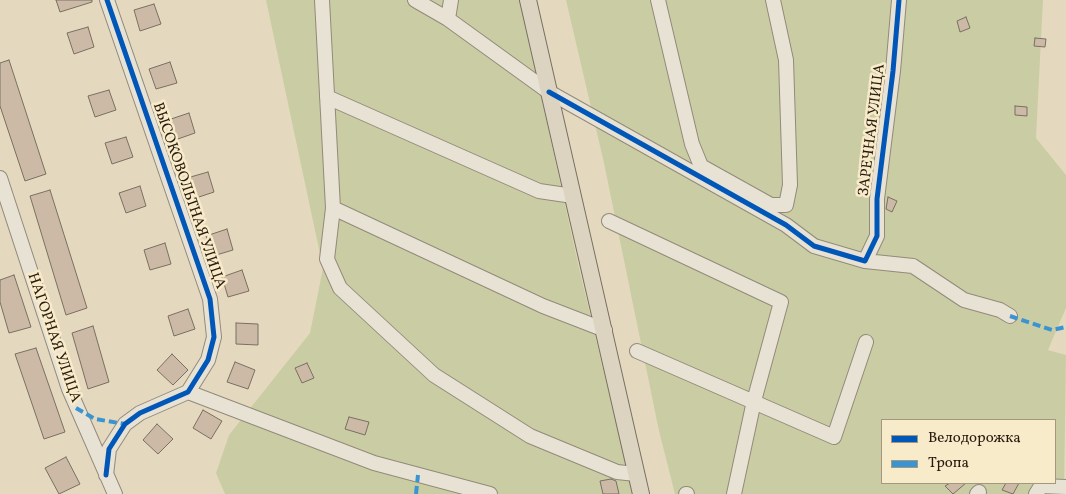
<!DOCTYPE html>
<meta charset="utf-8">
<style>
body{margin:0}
#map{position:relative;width:1066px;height:494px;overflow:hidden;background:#e4d9be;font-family:Vollkorn,serif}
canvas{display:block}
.legend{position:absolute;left:881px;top:419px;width:175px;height:65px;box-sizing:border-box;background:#f8ebca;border:1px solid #a4977f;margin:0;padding:6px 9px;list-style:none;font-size:15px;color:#271a0e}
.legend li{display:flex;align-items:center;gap:10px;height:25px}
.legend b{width:25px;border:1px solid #a4977f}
</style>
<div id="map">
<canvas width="1066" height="494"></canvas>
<ul class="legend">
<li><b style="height:6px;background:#0057b8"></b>Велодорожка</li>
<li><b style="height:6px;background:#3b94d2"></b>Тропа</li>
</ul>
</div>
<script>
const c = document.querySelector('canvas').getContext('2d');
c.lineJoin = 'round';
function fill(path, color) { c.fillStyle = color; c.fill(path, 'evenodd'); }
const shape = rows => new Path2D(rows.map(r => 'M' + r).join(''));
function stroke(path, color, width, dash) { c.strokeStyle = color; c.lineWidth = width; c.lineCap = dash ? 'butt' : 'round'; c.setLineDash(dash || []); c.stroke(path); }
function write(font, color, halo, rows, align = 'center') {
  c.font = font + ' Vollkorn,serif'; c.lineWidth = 5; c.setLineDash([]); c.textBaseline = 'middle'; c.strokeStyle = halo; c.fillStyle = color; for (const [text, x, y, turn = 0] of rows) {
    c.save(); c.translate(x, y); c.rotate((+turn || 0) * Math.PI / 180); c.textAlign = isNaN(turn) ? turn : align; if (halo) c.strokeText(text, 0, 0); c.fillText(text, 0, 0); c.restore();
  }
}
const green = shape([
 [266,0,520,0,579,268,633,494,225,494,216,473,229,435,310,333,323,268],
 [566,0,1043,0,1036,138,1066,175,1066,308,1048,350,1066,355,1064,494,675,494,659,431,604,163],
 [882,420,1055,420,1055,483,882,483]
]);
const building = shape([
 [56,0,92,0,92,2,60,12,56,0],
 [154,4,161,24,140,31,134,10,154,4],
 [966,17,970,28,960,32,957,21,966,17],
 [88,27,94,47,74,54,67,33,88,27],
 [1035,38,1046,39,1045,47,1034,46,1035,38],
 [9,60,46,174,25,181,0,106,0,63,9,60],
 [170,62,177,83,156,89,149,69,170,62],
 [109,90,116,110,95,117,88,96,109,90],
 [1015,106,1027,107,1027,116,1015,115,1015,106],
 [189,113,195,133,175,140,168,120,189,113],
 [126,137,133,157,112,164,105,143,126,137],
 [208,172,214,192,193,199,187,178,208,172],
 [140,186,146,206,126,213,119,193,140,186],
 [50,190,87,308,66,315,30,196,50,190],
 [888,197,897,201,892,212,886,209,888,197],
 [227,229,233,250,213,256,206,236,227,229],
 [165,243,171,264,150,270,144,250,165,243],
 [242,270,249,291,228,297,222,277,242,270],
 [14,275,31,327,9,333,0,302,0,280,14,275],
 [188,309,195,329,174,336,168,316,188,309],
 [236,323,258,324,258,345,236,344,236,323],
 [93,326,109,382,88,389,72,333,93,326],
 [36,348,65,432,44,439,15,354,36,348],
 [172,354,188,370,173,385,157,370,172,354],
 [235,362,255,370,248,389,227,382,235,362],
 [307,363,314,378,302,383,295,368,307,363],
 [203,410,222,421,211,439,193,428,203,410],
 [349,417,369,422,365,435,345,429,349,417],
 [157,424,173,439,158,454,143,440,157,424],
 [66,457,80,484,59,494,45,468,66,457],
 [611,479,616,481,619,494,603,494,600,481,611,479],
 [950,483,966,483,953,494,945,486,950,483],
 [1006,483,1019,483,1013,494,1002,490,1006,483]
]);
const minor = shape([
 [322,0,333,208,327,259,340,288,434,375,530,436,617,472,636,474],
 [415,0,448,19,549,92,786,225,814,246,865,261,913,266,964,300,1000,310,1010,316],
 [658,0,692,144,701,166,771,205,786,205,790,185,786,60,773,0],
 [448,19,451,0],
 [327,97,539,191,573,196],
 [0,178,69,389,115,494],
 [333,208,543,306,605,330],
 [609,221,781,302,754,401,734,494],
 [865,261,877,236,877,199,893,71,899,0],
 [637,351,834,437,866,342],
 [188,392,374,463,490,494],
 [106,475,109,449,125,424,140,413,188,392,208,360,214,337,210,299,107,0],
 [686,494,687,494],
 [977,494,979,492],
 [1036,494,1041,486,1066,487]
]);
const major = shape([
 [528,0,641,494]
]);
const quiet = shape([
 [1010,316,1052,330,1066,327],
 [76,408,95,419,125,424],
 [416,494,418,475]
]);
const cycleway = shape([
 [549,92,786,225,814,246,865,261,877,236,877,199,893,71,899,0],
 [106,475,109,449,125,424,140,413,188,392,208,360,214,337,210,299,107,0]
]);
const streetNames = [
 ["ЗАРЕЧНАЯ УЛИЦА",873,130,-83],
 ["ВЫСОКОВОЛЬТНАЯ УЛИЦА",188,196,71],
 ["НАГОРНАЯ УЛИЦА",53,338,71]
];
fill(green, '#cacda4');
fill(building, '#ccbaa6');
stroke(building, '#787062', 1);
stroke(minor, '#928a7a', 16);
stroke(major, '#787062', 18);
stroke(minor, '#e8e2d5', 14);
stroke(major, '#dcd3c1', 16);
stroke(quiet, '#3b94d2', 4, [8, 4]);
stroke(cycleway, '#0057b8', 5);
write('15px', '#271a0e', '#f8ebca', streetNames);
</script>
